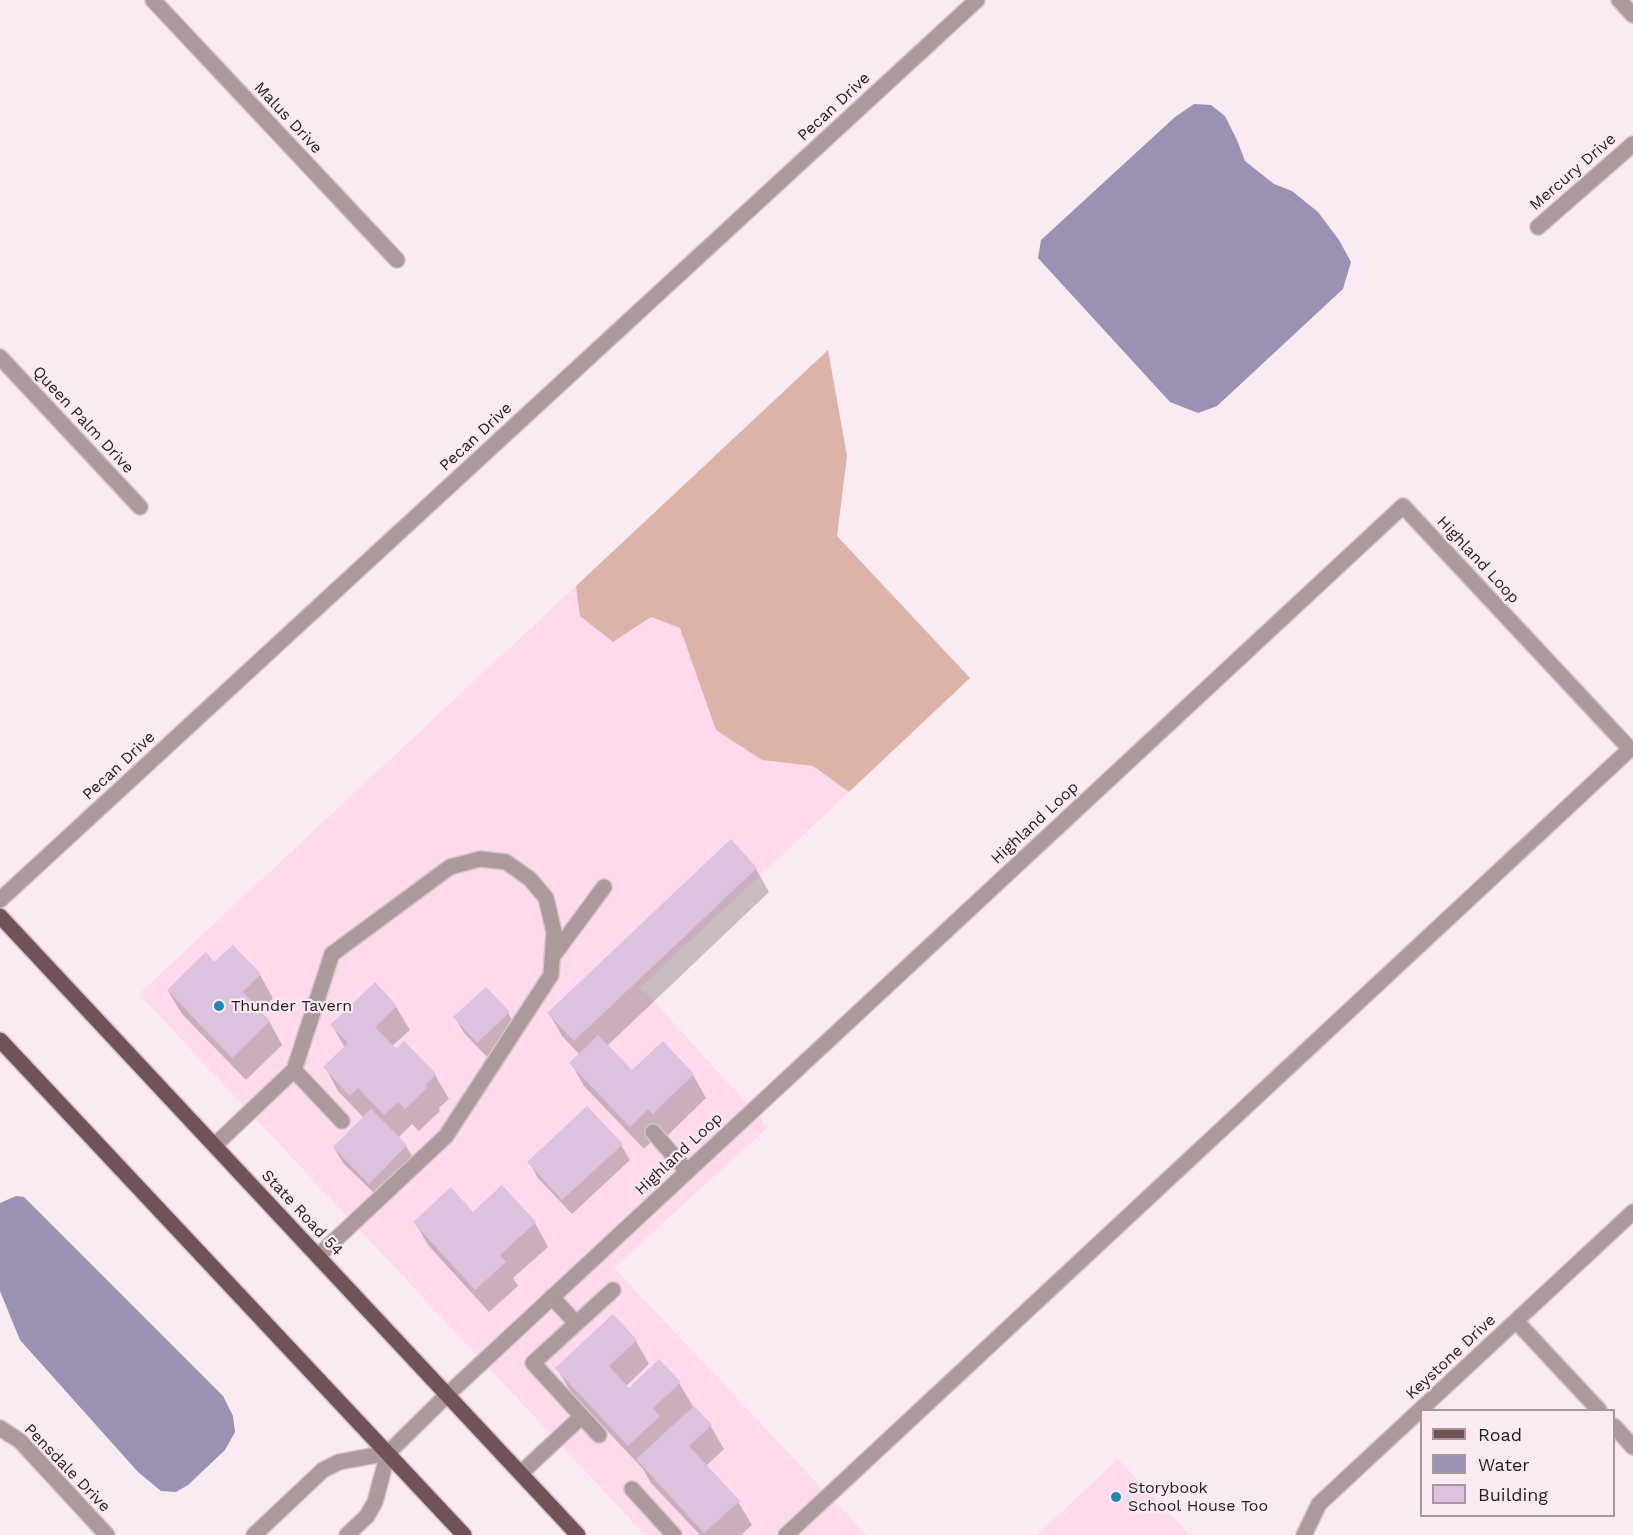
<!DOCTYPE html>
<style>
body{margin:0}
#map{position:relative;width:1633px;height:1535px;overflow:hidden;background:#faebf2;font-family:"Work Sans",sans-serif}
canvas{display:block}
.legend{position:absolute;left:1420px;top:1409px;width:195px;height:108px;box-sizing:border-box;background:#faebf2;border:2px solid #a6979e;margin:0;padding:8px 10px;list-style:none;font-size:18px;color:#271a21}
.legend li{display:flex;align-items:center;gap:12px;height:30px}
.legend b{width:30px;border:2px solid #a6979e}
</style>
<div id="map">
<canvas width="1633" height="1535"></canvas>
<ul class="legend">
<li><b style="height:8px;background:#715256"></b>Road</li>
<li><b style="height:16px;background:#9b91b2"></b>Water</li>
<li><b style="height:16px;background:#dcc2df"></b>Building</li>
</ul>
</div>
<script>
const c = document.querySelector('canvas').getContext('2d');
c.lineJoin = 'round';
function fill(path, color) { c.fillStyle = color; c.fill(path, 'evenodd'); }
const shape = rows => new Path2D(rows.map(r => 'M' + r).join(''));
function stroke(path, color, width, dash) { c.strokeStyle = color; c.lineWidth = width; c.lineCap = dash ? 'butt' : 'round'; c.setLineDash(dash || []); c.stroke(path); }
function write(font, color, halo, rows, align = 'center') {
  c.font = font + ' "Work Sans",sans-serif'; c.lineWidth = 4.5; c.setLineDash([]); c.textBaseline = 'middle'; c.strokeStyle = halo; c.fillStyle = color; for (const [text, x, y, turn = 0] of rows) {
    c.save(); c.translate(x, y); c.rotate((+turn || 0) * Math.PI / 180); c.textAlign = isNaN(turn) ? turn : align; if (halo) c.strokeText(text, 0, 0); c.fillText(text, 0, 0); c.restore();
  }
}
const built = shape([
 [576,586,580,616,651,617,680,628,692,661,762,760,813,766,849,792,641,987,768,1127,614,1268,866,1535,645,1535,139,994],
 [1118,1459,1190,1535,1037,1535]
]);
const forest = shape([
 [828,350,847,456,837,536,970,678,849,792,813,766,762,760,716,730,680,628,651,617,613,642,580,616,576,586]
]);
const water = shape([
 [1194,104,1211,105,1225,116,1237,140,1245,161,1274,184,1292,191,1318,212,1339,240,1351,262,1343,289,1217,406,1198,413,1170,402,1038,258,1041,240,1175,117],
 [16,1196,24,1197,223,1396,233,1416,235,1432,225,1450,188,1485,176,1492,161,1491,138,1472,20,1340,0,1291,0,1203]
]);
const shadow = shape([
 [731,842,756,869,769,892,607,1046,632,1072,663,1043,693,1075,706,1098,667,1136,662,1131,644,1149,584,1086,571,1063,580,1055,562,1036,549,1013],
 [233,947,260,975,273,998,260,1012,269,1021,282,1045,246,1080,182,1014,168,991,214,964],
 [375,984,396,1007,410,1030,391,1047,395,1051,404,1043,435,1075,449,1099,439,1108,440,1111,419,1131,412,1124,398,1138,406,1146,415,1161,379,1198,343,1163,334,1148,364,1118,338,1091,325,1067,345,1048,332,1025],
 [508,1013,517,1028,487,1057,464,1033,455,1018],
 [621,1145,630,1160,572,1214,538,1178,529,1162],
 [502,1187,535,1223,548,1247,513,1278,518,1286,489,1312,428,1245,415,1222,472,1214],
 [636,1341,649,1364,626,1386,629,1390,679,1383,694,1408,710,1425,724,1449,706,1466,738,1502,752,1525,741,1535,700,1535,651,1483,643,1469,570,1391,557,1368]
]);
const building = shape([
 [731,839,757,868,574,1041,547,1013],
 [233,945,261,974,243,992,270,1021,232,1058,167,990,206,952,214,962],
 [375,982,397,1006,375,1027,396,1049,404,1041,436,1074,426,1085,428,1087,405,1109,398,1102,384,1115,358,1088,350,1096,323,1067,348,1043,330,1025],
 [486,987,510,1012,477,1043,453,1017],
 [598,1035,632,1070,663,1041,694,1074,653,1114,648,1109,630,1127,569,1063],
 [587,1106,623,1144,562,1200,527,1162],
 [371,1109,407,1145,369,1184,333,1147],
 [502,1185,536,1222,500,1255,506,1262,475,1290,413,1222,451,1187,473,1212],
 [613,1314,637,1340,609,1366,629,1388,659,1359,681,1382,653,1408,660,1416,628,1446,555,1368],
 [694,1406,712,1425,689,1446,740,1501,704,1533,636,1459]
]);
const service = shape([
 [553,956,604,887],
 [294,1070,342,1121],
 [653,1132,687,1171],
 [215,1145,294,1070,332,954,450,867,480,859,506,862,530,879,546,898,554,932,551,975,446,1136,318,1256],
 [552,1297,576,1323],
 [599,1435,533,1363,613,1290],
 [521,1473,581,1417],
 [632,1489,674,1535]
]);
const minor = shape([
 [153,0,397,260],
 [1619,0,1633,15],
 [1538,227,1633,144],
 [0,357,140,507],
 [0,900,977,0],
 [1516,1321,1599,1410],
 [1614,1426,1633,1447],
 [0,1428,20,1441,107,1535],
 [254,1535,323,1470,339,1462,388,1453],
 [347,1535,367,1516,375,1502,388,1453,447,1395,1403,506,1630,749,786,1535],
 [1304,1535,1319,1504,1633,1212]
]);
const primary = shape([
 [0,916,578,1535],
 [0,1040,464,1535]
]);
const markers = [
 [219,1006,6,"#1e89b0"],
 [1116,1497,6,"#1e89b0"]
];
const streetNames = [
 ["Pecan Drive",834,107,-43],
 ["Malus Drive",288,118,47],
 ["Mercury Drive",1573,172,-41],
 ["Queen Palm Drive",83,420,47],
 ["Pecan Drive",476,437,-43],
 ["Highland Loop",1478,560,47],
 ["Pecan Drive",119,766,-43],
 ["Highland Loop",1035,823,-43],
 ["Highland Loop",679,1154,-43],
 ["State Road 54",302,1213,47],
 ["Keystone Drive",1451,1357,-43],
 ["Pensdale Drive",67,1468,46]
];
const poiNames = [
 ["Thunder Tavern",231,1006],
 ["Storybook",1128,1488],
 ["School House Too",1128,1506]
];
fill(built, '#fedaec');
fill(forest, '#dbb3a9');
fill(water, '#9b91b2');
fill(shadow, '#0003');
fill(building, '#dcc2df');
stroke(service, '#d4c5cc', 18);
stroke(minor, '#d4c5cc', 18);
stroke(primary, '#d4c5cc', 18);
stroke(service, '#ab999b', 15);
stroke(minor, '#ab999b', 15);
stroke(primary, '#715256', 15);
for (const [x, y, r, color] of markers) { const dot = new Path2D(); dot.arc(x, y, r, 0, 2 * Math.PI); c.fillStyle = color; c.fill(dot); stroke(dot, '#faebf2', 2); }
write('16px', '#271a21', '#faebf2', streetNames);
write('16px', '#271a21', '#faebf2', poiNames, 'left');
</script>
